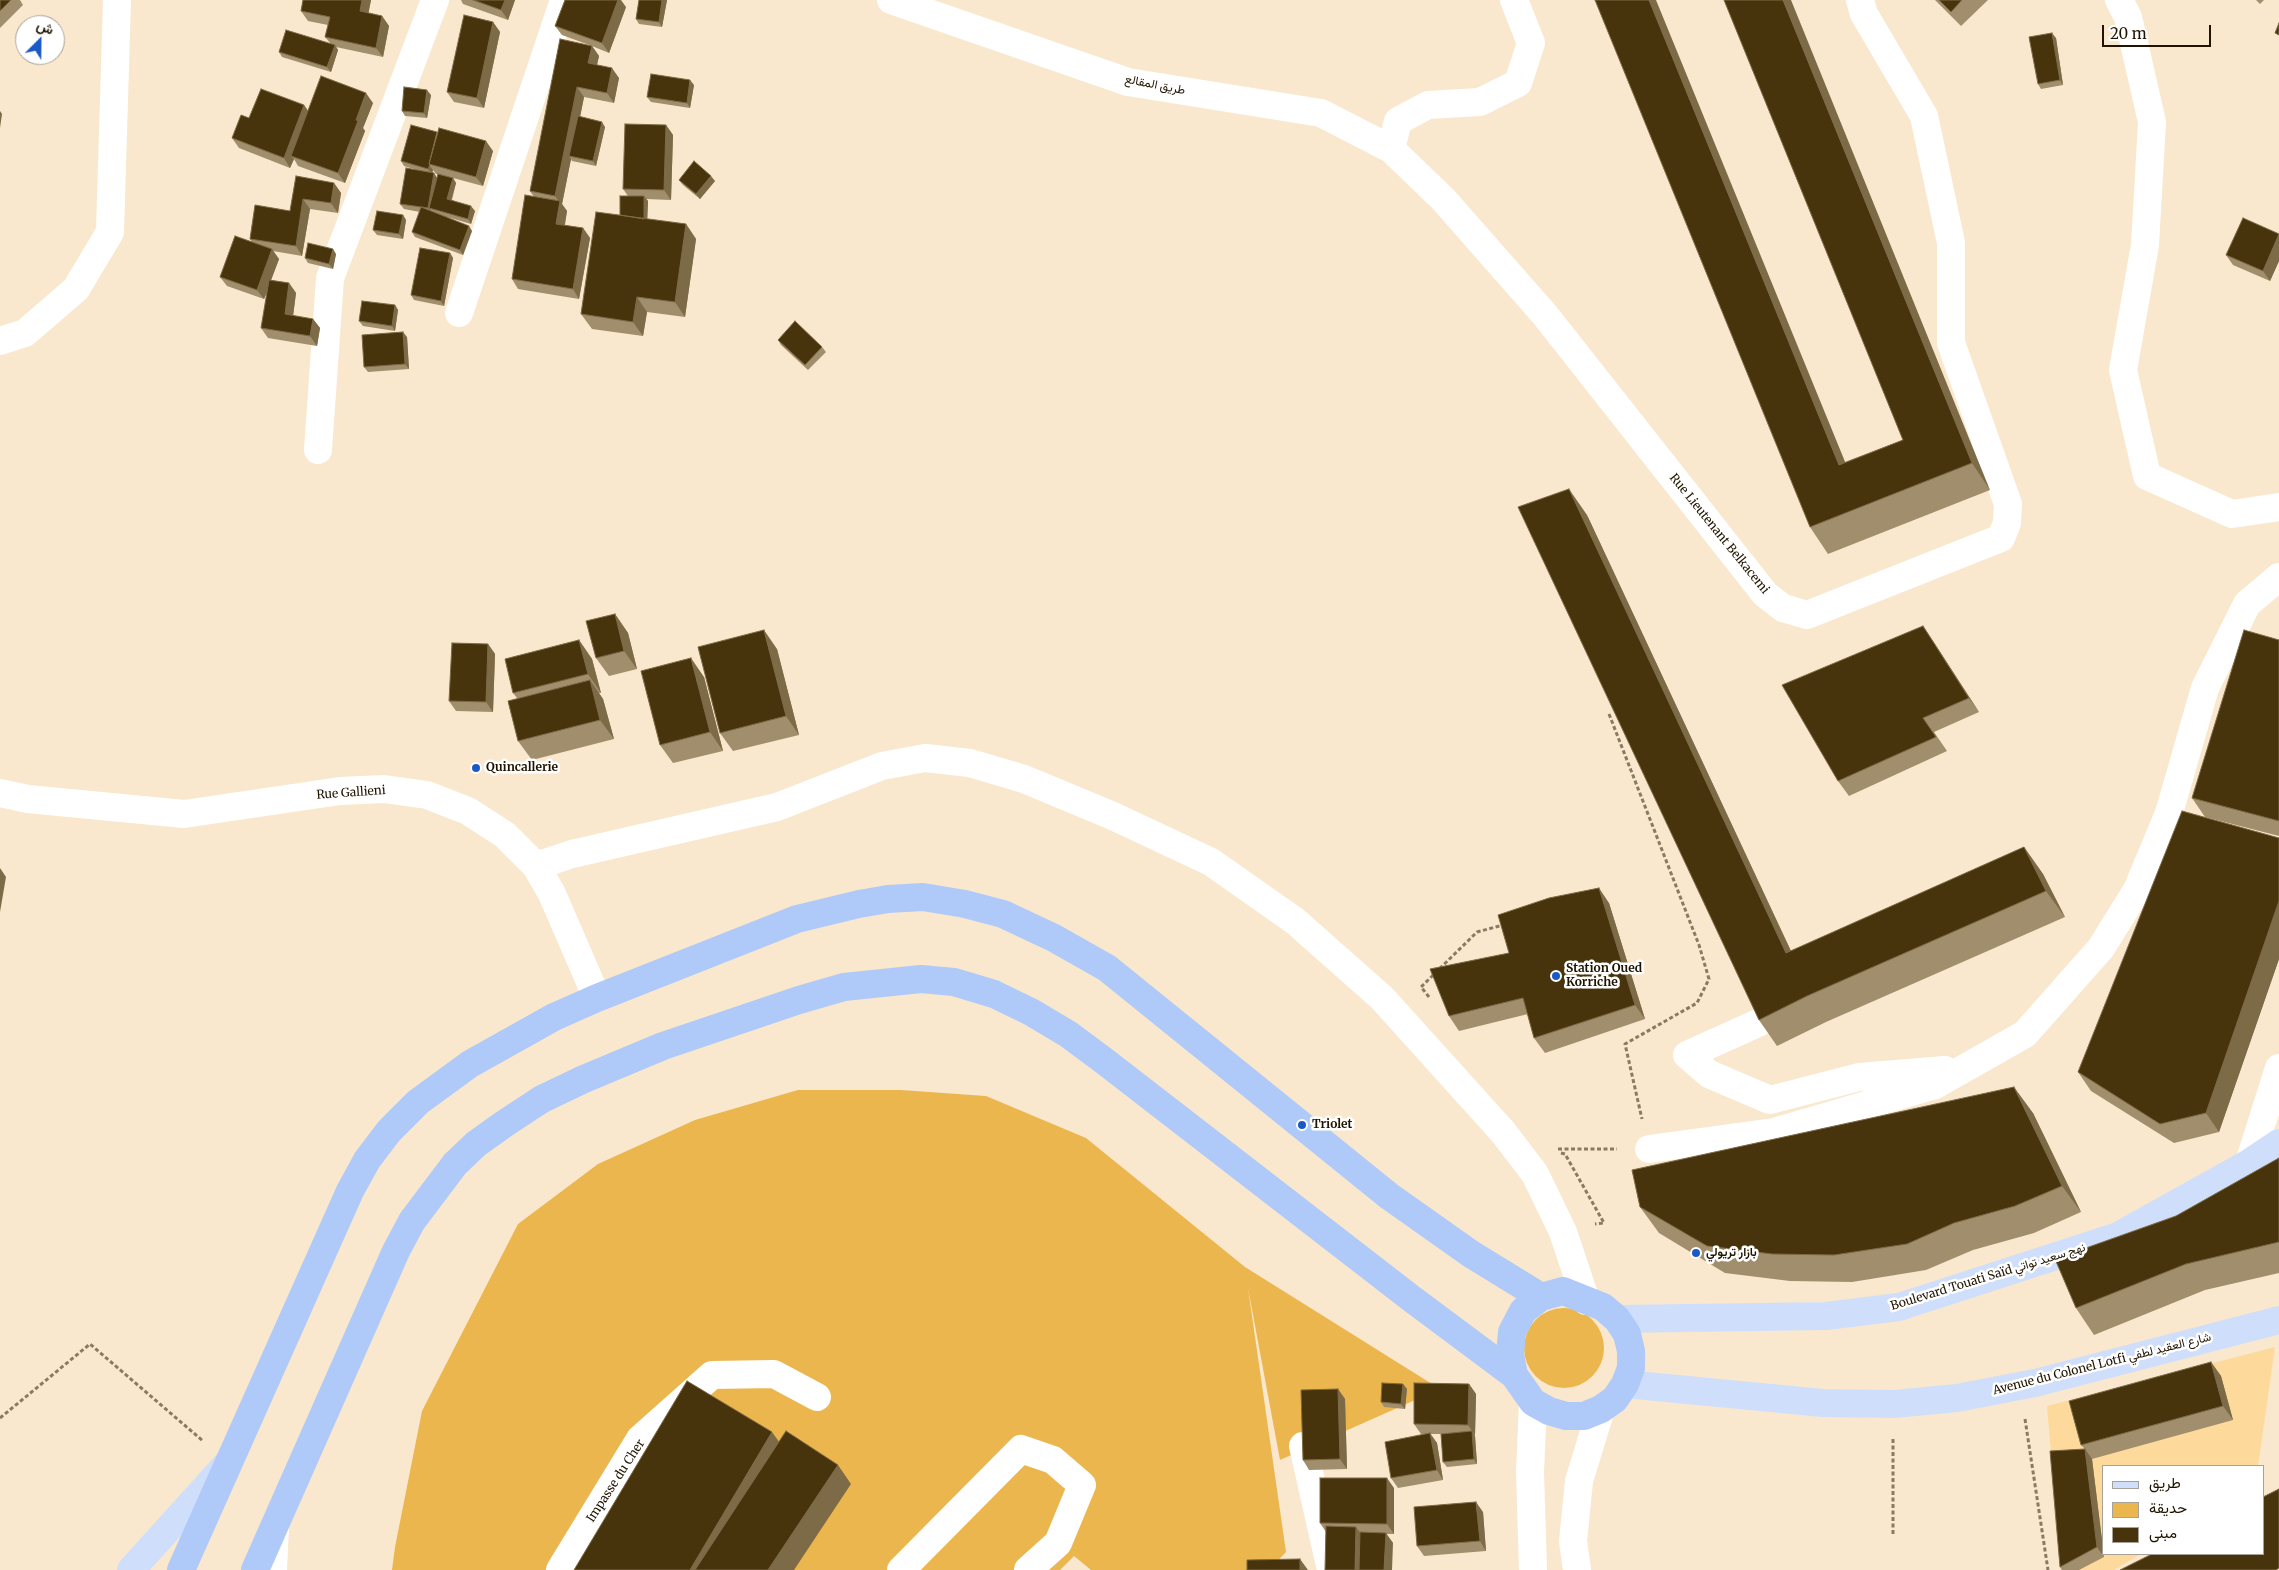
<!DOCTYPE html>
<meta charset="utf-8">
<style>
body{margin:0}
#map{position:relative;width:2279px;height:1570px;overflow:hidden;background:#f9e8cd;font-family:Merriweather,Vazirmatn,serif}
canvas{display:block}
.legend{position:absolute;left:2102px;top:1465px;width:162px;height:90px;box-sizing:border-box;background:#fff;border:1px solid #a6a199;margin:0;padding:6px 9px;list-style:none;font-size:15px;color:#201401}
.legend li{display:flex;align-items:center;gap:10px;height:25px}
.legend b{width:25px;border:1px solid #a6a199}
.north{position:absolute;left:15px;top:15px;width:50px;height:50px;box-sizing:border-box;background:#fff;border:1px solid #a6a199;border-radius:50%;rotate:23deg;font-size:14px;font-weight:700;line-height:20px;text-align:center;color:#201401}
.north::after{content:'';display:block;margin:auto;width:18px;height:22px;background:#1b5ac6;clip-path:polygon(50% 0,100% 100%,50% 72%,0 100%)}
.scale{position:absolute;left:2102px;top:25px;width:109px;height:22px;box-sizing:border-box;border:2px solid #201401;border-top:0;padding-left:6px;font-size:15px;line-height:18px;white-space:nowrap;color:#201401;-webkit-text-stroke:4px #fff;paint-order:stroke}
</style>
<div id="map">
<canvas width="2279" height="1570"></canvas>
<ul class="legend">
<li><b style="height:6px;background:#cfdffb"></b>طريق</li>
<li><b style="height:14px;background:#ecb64f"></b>حديقة</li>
<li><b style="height:14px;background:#48340c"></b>مبنى</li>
</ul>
<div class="north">ش</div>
<div class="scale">20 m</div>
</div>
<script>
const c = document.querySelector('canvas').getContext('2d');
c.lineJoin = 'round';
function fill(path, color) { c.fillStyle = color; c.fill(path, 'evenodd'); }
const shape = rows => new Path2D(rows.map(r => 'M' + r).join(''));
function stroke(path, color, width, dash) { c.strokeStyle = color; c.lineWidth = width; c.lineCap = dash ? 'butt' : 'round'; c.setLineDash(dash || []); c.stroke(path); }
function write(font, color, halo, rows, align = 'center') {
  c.font = font + ' Merriweather,Vazirmatn,serif'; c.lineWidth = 5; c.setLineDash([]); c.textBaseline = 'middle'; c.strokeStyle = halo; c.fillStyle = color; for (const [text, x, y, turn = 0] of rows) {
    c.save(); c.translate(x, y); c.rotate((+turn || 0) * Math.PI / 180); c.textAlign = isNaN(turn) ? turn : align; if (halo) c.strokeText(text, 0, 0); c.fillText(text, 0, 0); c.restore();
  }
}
const built = shape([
 [2275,1347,2258,1466,2103,1466,2103,1554,2141,1554,2114,1570,2061,1570,2047,1406]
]);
const green = shape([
 [798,1090,901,1090,986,1096,1086,1138,1245,1267,1440,1389,1280,1460,1248,1288,1286,1552,1269,1570,1091,1570,1074,1556,1060,1570,392,1570,395,1547,422,1411,518,1224,598,1164,695,1120],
 '1524 1348a40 40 0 1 1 80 0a40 40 0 1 1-80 0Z'
]);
const path = shape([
 [1609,714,1699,945,1709,979,1697,1003,1625,1044,1642,1119],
 [1429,997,1421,987,1477,932,1503,925],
 [1558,1149,1617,1149],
 [1561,1153,1565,1154,1604,1223,1595,1224],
 [0,1418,90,1344,203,1441],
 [2025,1419,2048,1570],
 [1893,1534,1893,1437]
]);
const minor = shape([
 [891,0,1128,82,1321,113,1391,149],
 [1514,0,1531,43,1518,83,1480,102,1428,105,1398,121,1391,149,1443,199,1545,315,1765,594,1783,608,1807,615,2001,538,2007,523,2008,504,1951,343,1951,243,1924,116,1864,14,1860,0],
 [2119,0,2128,17,2152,122,2145,245,2123,370,2147,476,2232,514,2279,507],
 [459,313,564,0],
 [0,341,25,333,76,289,110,232,117,0],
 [318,450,330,278,435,0],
 [0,793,28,799,184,814,340,791,384,789,427,795,468,811,505,835,536,866,552,894,597,998],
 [536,866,572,854,777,807,882,766,925,758,970,763,1024,779,1113,816,1211,862,1295,921,1382,998,1503,1132,1535,1174,1563,1232,1586,1301],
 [1758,1023,1687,1055,1709,1074,1770,1100,1859,1077,1945,1070],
 [1649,1149,1774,1132,1935,1085,2025,1034,2101,948,2137,890,2169,813,2205,688,2247,604,2279,577],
 [2249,1163,2279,1068],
 [1533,1402,1530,1472,1533,1570],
 [1303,1446,1331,1570],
 [273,1570,275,1527],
 [560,1570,640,1439,712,1375,774,1374,817,1397],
 [901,1570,1021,1449,1053,1460,1082,1485,1058,1543,1028,1570],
 [1577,1570,1573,1541,1579,1481,1601,1409]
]);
const major = shape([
 [1617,1319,1826,1316,1899,1307,2118,1236,2249,1163,2279,1143],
 [1625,1384,1823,1403,1894,1404,1957,1398,2035,1383,2279,1320],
 [131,1570,226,1465]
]);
const highway = shape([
 [1563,1291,1603,1307,1617,1319,1627,1334,1631,1351,1631,1368,1625,1384,1615,1399,1601,1409,1584,1416,1566,1416,1549,1411,1533,1402,1514,1375,1510,1355,1512,1332,1523,1311,1541,1297,1563,1291],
 [181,1570,350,1191,367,1160,389,1131,418,1102,470,1064,554,1017,597,998,797,919,859,904,888,899,923,897,965,904,1003,914,1054,938,1107,968,1389,1196,1471,1254,1541,1297],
 [255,1570,396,1251,412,1221,455,1164,476,1144,504,1124,542,1099,584,1079,663,1046,799,1000,844,987,921,979,954,982,994,994,1031,1012,1068,1034,1103,1060,1412,1299,1514,1375]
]);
const wall = shape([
 [0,0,20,0,23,5,0,28],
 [303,0,371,0,368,13,382,16,389,26,383,57,336,47,338,50,331,72,282,57,279,52,331,44,325,37,328,25,308,21,301,11],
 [461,0,515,0,508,20,463,4],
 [639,0,667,0,662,27,639,24,636,19],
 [1724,0,1990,490,1828,554,1810,527,1845,462,1903,440],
 [1935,0,1988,0,1961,26],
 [2256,0,2264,0,2260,4],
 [626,7,609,53,592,46,599,56,597,65,619,78,614,103,584,97,580,117,605,127,596,166,572,161,571,159,562,204,567,211,565,225,583,228,590,238,579,299,518,289,512,279,534,197,530,191,592,46,562,35,555,26],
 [493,22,500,32,484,108,454,102,447,92],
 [2056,38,2063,85,2041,89,2038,84],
 [694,85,690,108,651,102,647,97],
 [431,95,427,118,405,116,402,111],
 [373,103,363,128,365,131,345,183,298,166,294,159,290,168,239,148,232,138,249,118,304,105,308,111],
 [666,125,673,135,671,200,646,199,648,201,647,219,686,224,696,239,685,317,647,312,643,336,592,329,581,314,620,215,628,196,623,189],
 [493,151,483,186,453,178,456,183,452,200,475,211,471,224,447,217,472,231,463,255,415,237,412,232,420,212,404,209,400,204,417,170,404,166,401,161],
 [433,170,436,174,438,174,437,178,434,173,432,172],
 [296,176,334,183,341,193,338,213,310,209,302,256,273,251,279,259,271,280,289,283,296,293,293,316,313,319,320,328,317,346,268,338,261,328,267,293,264,299,227,286,220,277,252,242,250,239,290,211],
 [679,180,715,181,700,199,683,185],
 [403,215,406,220,403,239,377,235,373,230],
 [2279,235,2279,261,2270,281,2233,265,2226,255],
 [450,253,453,258,444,306,414,300,411,295],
 [336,254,333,269,308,263,305,258],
 [395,305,398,310,395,331,363,326,359,321],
 [407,337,409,369,368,372,364,367],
 [778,340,822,347,826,352,808,370,781,345],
 [1587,515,1791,951,2024,847,2043,874,2065,917,1826,1022,1777,1046,1759,1020],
 [615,614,628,633,637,669,609,676,596,658],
 [579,640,592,659,601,693,599,693,603,699,614,739,532,760,518,741,517,698,513,693],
 [2279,640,2279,836,2205,817,2192,798],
 [1933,641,1979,712,1934,732,1947,751,1849,796,1838,781],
 [488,644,495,654,493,712,456,711,449,701],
 [777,649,799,735,733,751,720,733],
 [704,677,723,751,673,763,660,745],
 [2279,838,2279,959,2219,1132,2174,1143,2091,1091,2078,1072],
 [1609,903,1645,1019,1545,1053,1534,1038,1528,1014,1459,1031,1449,1016,1509,953],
 [2033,1113,2081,1212,2034,1233,1973,1250,1926,1270,1852,1282,1790,1281,1725,1273,1659,1233,1640,1207],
 [2279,1158,2279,1273,2205,1290,2094,1335,2076,1308,2176,1216],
 [2211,1362,2221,1376,2233,1420,2092,1459,2103,1548,2103,1554,2104,1557,2079,1570,2062,1570,2060,1567,2085,1449,2081,1445],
 [1403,1384,1407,1389,1405,1409,1384,1407,1381,1402],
 [1469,1384,1476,1394,1475,1435,1474,1435,1475,1436,1477,1464,1447,1467,1443,1462,1441,1434,1430,1434,1437,1443,1443,1480,1398,1488,1391,1478,1427,1434,1421,1434,1414,1424],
 [1338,1389,1345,1399,1347,1469,1309,1470,1303,1460],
 [1394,1488,1394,1534,1386,1534,1393,1543,1326,1532,1320,1523],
 [1483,1512,1486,1551,1424,1556,1417,1546]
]);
const shadedWall = shape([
 [362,0,371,0,367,21,360,11],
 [505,0,515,0,508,20,501,10],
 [618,0,621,0,626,7,609,53,602,43],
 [662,0,667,0,662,27,659,22],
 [1649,0,1656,0,1857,491,1839,465],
 [1783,0,1791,0,1990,490,1972,463],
 [382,16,389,26,383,57,376,48],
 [493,22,500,32,484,108,477,98],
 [2052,33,2056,38,2063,85,2060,80],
 [335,45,338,50,331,72,327,67],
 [592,46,599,56,595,73,588,63],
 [612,68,619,78,614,103,607,93],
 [690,80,694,85,690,108,687,103],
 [577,87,584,97,572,157,569,156,571,159,562,204,567,211,563,234,556,224,560,203,555,196],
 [427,90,431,95,427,118,424,113],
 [366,93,373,103,363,128,365,131,345,183,338,173,356,120],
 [304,105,311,115,291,156,294,159,290,168,284,158],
 [0,111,2,114,0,128],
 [602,122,605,127,596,166,593,161],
 [666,125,673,135,671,200,664,190],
 [486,141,493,151,483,186,476,177],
 [429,165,433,170,432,174,428,169],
 [434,173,437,178,429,208,432,212,431,213,428,208],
 [711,176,715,181,700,199,696,194],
 [453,178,456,183,450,204,447,199],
 [334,183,341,193,338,213,331,203],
 [644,196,648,201,647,228,644,223],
 [303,199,310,209,302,256,296,246],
 [471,206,475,211,471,224,468,219],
 [403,215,406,220,403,239,399,234],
 [686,224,696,239,685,317,675,302],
 [469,226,472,231,463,255,460,250],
 [583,228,590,238,579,299,573,289],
 [2279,235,2279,261,2270,281,2263,271],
 [272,249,279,259,264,299,257,290],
 [333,249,336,254,333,269,329,264],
 [450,253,453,258,444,306,441,301],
 [289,283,296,293,292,324,285,314],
 [637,297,647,312,643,336,633,322],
 [395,305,398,310,395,331,392,326],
 [313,319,320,328,317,346,310,336],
 [403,332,407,337,409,369,405,364],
 [1569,489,1587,515,1804,979,1786,953],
 [615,614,628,633,637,669,624,651],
 [1923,626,1933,641,1979,712,1969,698],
 [764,630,777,649,799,735,786,716],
 [579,640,592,659,601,693,588,674],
 [488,644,495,654,493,712,486,702],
 [691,658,704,677,723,751,710,732],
 [590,680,603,699,614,739,600,720],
 [2024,847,2043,874,2065,917,2046,891],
 [0,868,6,877,0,912],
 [1599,888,1609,903,1645,1019,1635,1005],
 [2279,901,2279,959,2219,1132,2206,1113],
 [2014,1087,2033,1113,2081,1212,2062,1186],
 [2211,1362,2221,1376,2233,1420,2223,1406],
 [1403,1384,1407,1389,1405,1409,1401,1404],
 [1469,1384,1476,1394,1475,1435,1468,1425],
 [1338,1389,1345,1399,1347,1469,1340,1459],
 [1472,1431,1475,1436,1477,1464,1474,1459],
 [772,1432,785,1450,714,1570,690,1570],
 [1430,1433,1437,1443,1443,1480,1437,1470],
 [2085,1449,2092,1459,2103,1548,2103,1554,2104,1557,2097,1547],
 [838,1465,851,1484,794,1570,768,1570],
 [1387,1478,1394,1488,1394,1534,1387,1524],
 [1476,1502,1483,1512,1486,1551,1480,1541],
 [1356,1527,1363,1537,1362,1570,1355,1570],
 [1386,1533,1393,1543,1392,1570,1384,1570],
 [1300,1559,1308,1570,1300,1570]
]);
const building = shape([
 [0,0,11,0,0,11,0,0],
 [303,0,362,0,360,11,382,16,376,48,325,37,330,17,301,11,303,0],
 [473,0,505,0,501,10,473,0],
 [565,0,618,0,602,43,555,26,565,0],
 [639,0,662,0,659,22,636,19,639,0],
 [1595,0,1649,0,1839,465,1903,440,1724,0,1783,0,1972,463,1810,527,1595,0],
 [1939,0,1962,0,1951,12,1939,0],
 [464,15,493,22,477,98,447,92,464,15],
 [2279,23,2279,35,2275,33,2279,23],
 [286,30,335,45,327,67,279,52,286,30],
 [2052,33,2060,80,2038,84,2029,37,2052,33],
 [560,39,592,46,588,63,612,68,607,93,577,87,555,196,530,191,560,39],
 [651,74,690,80,687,103,647,97,651,74],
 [321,76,366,93,356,120,358,121,338,173,291,156,321,76],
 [404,87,427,90,424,113,402,111,404,87],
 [261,89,304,105,284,158,232,138,241,115,249,118,261,89],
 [578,116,602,122,593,161,569,156,578,116],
 [625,124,666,125,664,190,623,189,625,124],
 [411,125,437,132,429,164,430,164,428,169,401,161,411,125],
 [439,128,486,141,476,177,429,164,439,128],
 [694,161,711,176,696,194,679,180,694,161],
 [406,168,434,173,428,208,400,204,406,168],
 [438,174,453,178,447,199,471,206,468,219,429,208,438,174],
 [296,176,334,183,331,203,303,199,296,246,250,239,255,205,290,211,296,176],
 [525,195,560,201,556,224,583,228,573,289,512,279,525,195],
 [620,196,644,196,644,219,620,215,620,196],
 [421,207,469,226,460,250,412,232,421,207],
 [377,211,403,215,399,234,373,230,377,211],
 [596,212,686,224,675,302,637,297,633,322,581,314,596,212],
 [2243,218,2279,234,2263,271,2226,255,2243,218],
 [235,236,272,249,257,290,220,277,235,236],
 [308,243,333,249,329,264,305,258,308,243],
 [420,248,450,253,441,301,411,295,420,248],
 [269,280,289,283,285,314,313,319,310,336,261,328,269,280],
 [362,301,395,305,392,326,359,321,362,301],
 [795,321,822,347,805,365,778,340,795,321],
 [403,332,405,364,364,367,362,335,403,332],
 [1569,489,1786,953,2024,847,2046,891,1807,996,1759,1020,1518,507,1569,489],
 [615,614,624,651,596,658,586,621,615,614],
 [1923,626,1969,698,1923,718,1936,737,1838,781,1782,685,1923,626],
 [764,630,786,716,720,733,698,647,764,630],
 [2244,630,2279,640,2279,821,2192,798,2244,630],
 [579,640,588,674,513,693,505,659,579,640],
 [452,643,488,644,486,702,449,701,452,643],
 [691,658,710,732,660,745,641,671,691,658],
 [590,680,600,720,518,741,508,701,590,680],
 [2182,811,2279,838,2279,901,2206,1113,2160,1124,2078,1072,2182,811],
 [1599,888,1635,1005,1534,1038,1523,998,1449,1016,1430,969,1509,953,1498,915,1549,898,1599,888],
 [2014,1087,2062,1186,2015,1206,1954,1223,1907,1244,1834,1255,1772,1254,1707,1246,1640,1207,1632,1170,2014,1087],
 [2279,1158,2279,1242,2186,1264,2076,1308,2055,1259,2176,1216,2279,1158],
 [2211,1362,2223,1406,2081,1445,2069,1401,2211,1362],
 [687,1381,772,1432,690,1570,574,1570,687,1381],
 [1382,1383,1403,1384,1401,1404,1381,1402,1382,1383],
 [1414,1383,1469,1384,1468,1425,1414,1424,1414,1383],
 [1338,1389,1340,1459,1303,1460,1301,1390,1338,1389],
 [786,1431,838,1465,768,1570,695,1570,786,1431],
 [1472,1431,1474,1459,1443,1462,1441,1434,1472,1431],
 [1430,1433,1437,1470,1391,1478,1385,1442,1430,1433],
 [2085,1449,2097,1547,2060,1567,2050,1451,2085,1449],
 [1320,1478,1387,1478,1387,1524,1320,1523,1320,1478],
 [2279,1489,2279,1568,2276,1570,2120,1570,2152,1554,2263,1554,2263,1497,2279,1489],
 [1476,1502,1480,1541,1417,1546,1414,1507,1476,1502],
 [1326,1526,1356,1527,1355,1570,1325,1570,1326,1526],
 [1360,1532,1386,1533,1384,1570,1359,1570,1360,1532],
 [1300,1559,1300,1570,1247,1570,1247,1560,1300,1559]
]);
const markers = [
 [476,768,5,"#1b5ac6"],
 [1556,976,5,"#1b5ac6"],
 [1302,1125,5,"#1b5ac6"],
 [1696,1253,5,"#1b5ac6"]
];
const streetNames = [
 ["طريق المقالع",1155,85,11],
 ["Rue Lieutenant Belkacemi",1719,534,51],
 ["Rue Gallieni",351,793,-4],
 ["Boulevard Touati Saïd نهج سعيد تواتي",1988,1277,-17],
 ["Avenue du Colonel Lotfi شارع العقيد لطفي",2102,1364,-14],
 ["Impasse du Cher",616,1481,-57]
];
const poiNames = [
 ["Quincallerie",486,768],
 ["Station Oued",1566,969],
 ["Korriche",1566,983],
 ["Triolet",1312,1125],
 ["بازار تريولي",1706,1253]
];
fill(built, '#fdda9c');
fill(green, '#ecb64f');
stroke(path, '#887a63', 3, [4, 2.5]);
stroke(minor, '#fff', 28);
stroke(major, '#cfdffb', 28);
stroke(highway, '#afcaf9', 28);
fill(wall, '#a08e6c');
fill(shadedWall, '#7d6a46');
fill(building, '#48340c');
stroke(building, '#7d6a46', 1);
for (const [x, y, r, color] of markers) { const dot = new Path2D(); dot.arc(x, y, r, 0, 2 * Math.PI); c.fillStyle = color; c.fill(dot); stroke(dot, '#fff', 2); }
write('12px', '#201401', '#fff', streetNames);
write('bold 12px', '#201401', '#fff', poiNames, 'left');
</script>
